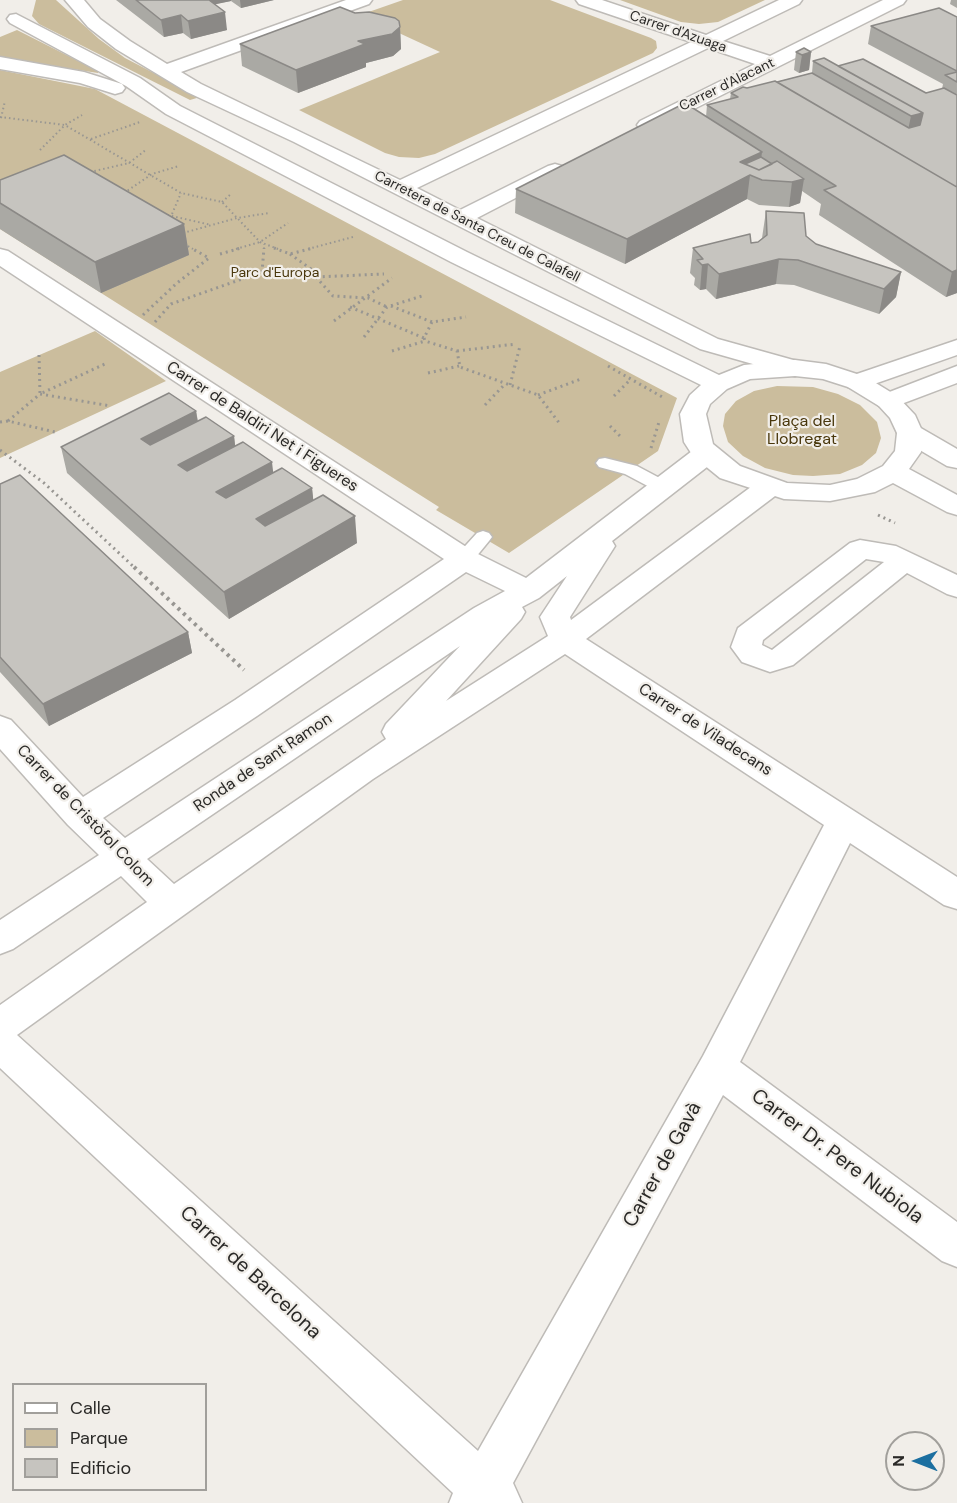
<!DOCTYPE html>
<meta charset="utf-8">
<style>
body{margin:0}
#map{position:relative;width:957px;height:1503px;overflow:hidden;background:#f1eee9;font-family:"DM Sans",sans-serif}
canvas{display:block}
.legend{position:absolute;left:12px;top:1383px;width:195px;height:108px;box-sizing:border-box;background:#f1eee9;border:2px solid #a19f9b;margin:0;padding:8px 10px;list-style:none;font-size:18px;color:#2a2927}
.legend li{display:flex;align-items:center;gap:12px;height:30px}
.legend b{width:30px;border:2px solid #a19f9b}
.north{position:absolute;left:885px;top:1431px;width:60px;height:60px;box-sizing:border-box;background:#f1eee9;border:2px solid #a19f9b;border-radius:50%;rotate:270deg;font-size:16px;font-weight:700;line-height:24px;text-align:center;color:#2a2927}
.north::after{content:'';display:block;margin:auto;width:21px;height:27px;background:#1c6fa0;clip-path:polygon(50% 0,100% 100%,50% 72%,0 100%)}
</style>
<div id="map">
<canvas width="957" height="1503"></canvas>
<ul class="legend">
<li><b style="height:8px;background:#fff"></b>Calle</li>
<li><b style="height:16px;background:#cbbd9d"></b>Parque</li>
<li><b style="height:16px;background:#c6c4bf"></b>Edificio</li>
</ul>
<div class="north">N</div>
</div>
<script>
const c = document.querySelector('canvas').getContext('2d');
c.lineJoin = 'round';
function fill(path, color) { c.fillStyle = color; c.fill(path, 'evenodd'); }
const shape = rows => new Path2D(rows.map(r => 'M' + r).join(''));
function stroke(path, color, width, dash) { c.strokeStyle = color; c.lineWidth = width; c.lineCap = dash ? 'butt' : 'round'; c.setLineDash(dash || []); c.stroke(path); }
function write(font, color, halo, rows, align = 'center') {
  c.font = font + ' "DM Sans",sans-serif'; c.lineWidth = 4.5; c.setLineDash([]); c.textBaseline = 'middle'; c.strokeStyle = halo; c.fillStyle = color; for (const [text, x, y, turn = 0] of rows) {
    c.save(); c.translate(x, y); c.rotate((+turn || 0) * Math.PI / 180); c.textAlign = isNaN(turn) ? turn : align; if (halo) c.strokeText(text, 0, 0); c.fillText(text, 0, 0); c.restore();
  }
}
const green = shape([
 [36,0,56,0,99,39,125,58,200,97,190,100,39,24,32,16],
 [403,0,550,0,651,38,656,41,657,48,653,53,435,154,419,158,399,157,385,153,299,110,440,52,360,15],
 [620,0,765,0,718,22,699,24,681,22],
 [17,30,98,71,98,73,0,58,0,37],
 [0,70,95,89,677,398,658,451,509,553,436,510,439,507,0,229],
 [95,331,166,381,0,458,0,372],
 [777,386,813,387,838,394,860,405,877,422,881,438,876,453,862,465,840,474,813,476,793,475,765,468,743,456,728,442,723,426,725,414,736,401,754,391]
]);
const pathFar2 = shape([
 [0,117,65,125,181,193,222,202,260,242,278,249],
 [1,118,5,101],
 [91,139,140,122],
 [40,150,65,125,82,115],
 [90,172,129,163,147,149],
 [124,193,152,174,179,166],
 [222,202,231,194],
 [163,214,211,225],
 [172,214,181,193],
 [183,233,237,218,269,213],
 [184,244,193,249],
 [236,249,260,242,288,223],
 [264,249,264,244],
 [308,249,353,237]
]);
const pathFar1 = shape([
 [274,248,290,254,313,248],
 [220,254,241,248],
 [290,254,311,269,316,277,384,274],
 [316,277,333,296,368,298,387,307],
 [391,306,432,322,466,317],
 [350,307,424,338,432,322],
 [143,315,177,283,209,258,191,248],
 [334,321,392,278],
 [155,322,171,304,262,272,264,248],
 [364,337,387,307,425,295],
 [424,338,425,341,457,351,460,367,538,395,560,424],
 [392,351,425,341],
 [457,351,516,344],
 [39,355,40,394,107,363],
 [608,366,664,398],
 [428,373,459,366],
 [510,385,520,346],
 [538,395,581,379],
 [614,396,631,379],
 [485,405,505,384],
 [8,421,40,394,111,406],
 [0,422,8,421,55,432],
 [610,426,622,438],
 [651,448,659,422],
 [0,450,44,483,135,568],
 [878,515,895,523]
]);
const path = shape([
 [134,567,244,670]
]);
const service = shape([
 [605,458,637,466,669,483,672,487,669,491,663,492,657,491,625,474,599,467,596,463,599,459,605,458],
 [483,531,489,533,492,537,489,541,471,563,457,563,455,559,457,555,477,533,483,531]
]);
const minor = shape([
 [65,0,84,0,100,19,130,41,167,64,346,0,372,0,369,4,181,72,201,84,400,180,691,42,579,4,576,0,602,0,706,35,779,0,802,0,799,4,723,41,770,56,883,0,906,0,903,4,654,129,640,129,637,125,640,121,755,64,708,48,417,188,460,210,548,166,555,164,562,166,566,170,562,174,477,218,718,339,804,363,808,368,804,373,795,376,700,349,294,142,187,92,116,49,88,27,65,0],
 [0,249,8,251,474,552,526,578,696,448,706,446,716,448,719,454,716,460,612,541,615,546,570,617,571,620,759,481,769,479,779,481,783,487,779,493,586,639,957,877,957,909,944,905,850,843,740,1062,957,1222,957,1267,942,1261,723,1095,513,1483,522,1503,449,1503,453,1493,0,1068,0,1005,147,902,121,876,13,949,0,954,0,920,99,855,68,825,0,749,0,716,11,720,83,797,235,700,444,559,0,266,0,249],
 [466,572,505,591,474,608,125,838,103,818,257,716,466,572],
 [567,576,540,617,548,636,446,701,521,619,525,612,522,607,539,598,567,576],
 [460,646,386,724,382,732,386,739,174,884,147,859,460,646],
 [565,654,824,825,703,1056,478,1451,17,1035,373,779,565,654],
 [957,340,957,355,857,390,848,387,844,382,848,377,957,340],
 [957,366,957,383,888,409,879,406,875,401,879,396,957,366],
 [910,425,919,427,957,449,957,468,947,466,901,439,897,433,901,427,910,425],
 [860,540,896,546,957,575,957,597,947,594,907,573,793,665,770,672,742,662,731,647,738,628,850,543,860,540],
 [866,559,884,562,772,650,762,645,763,640,866,559]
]);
const tertiary = shape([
 [16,14,140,78,180,106,467,252,719,375,744,365,795,360,826,364,866,377,897,396,915,415,923,433,921,452,909,469,957,495,957,515,947,512,893,483,875,492,830,501,784,499,720,478,693,456,684,442,680,414,690,395,701,385,451,262,166,114,126,86,10,23,7,19,10,15,16,14],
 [795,376,823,379,848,387,879,406,890,418,897,433,895,451,883,466,857,479,830,485,787,483,740,466,713,444,706,414,710,404,727,389,750,379,795,376],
 [0,57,84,72,122,84,125,88,122,92,115,94,80,83,0,69,0,57]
]);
const wall = shape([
 [116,0,274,0,241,8,231,1,215,4,227,30,191,39,183,33,164,37],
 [951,0,957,0,957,8,950,4],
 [355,13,400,27,401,49,393,56,366,63,366,67,298,93,242,66,240,44],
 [957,17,957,293,946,297,819,215,821,204,802,191,800,203,789,207,759,205,747,199,625,264,515,213,516,189,706,117,707,105,730,99,731,93,812,73,813,61,838,66,926,93,942,89,943,84,868,44,871,26],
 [796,52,811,52,809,70,799,73,794,70],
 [0,180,184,224,189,255,101,293,0,229],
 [766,211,806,236,816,244,901,272,896,297,879,314,794,285,776,284,716,299,706,289,700,290,694,285,695,278,690,273,693,248,758,242,762,238],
 [196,411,198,421,234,436,235,446,274,473,312,488,313,500,357,543,229,619,67,473,61,447],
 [0,484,188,632,192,653,49,726,0,672]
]);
const shadedWall = shape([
 [197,0,231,0,231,1,198,8],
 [240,0,274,0,241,8],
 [225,12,227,30,191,39,188,21],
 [181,15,183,33,164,37,161,20],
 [400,27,401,49,393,56,366,63,366,67,298,93,296,70,358,41],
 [811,52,809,70,799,73,802,55],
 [923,113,919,132,907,135,911,116],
 [762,152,759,175,750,175,747,199,625,264,627,239,740,162],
 [804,179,800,203,789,207,792,182],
 [184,224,189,255,101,293,95,262],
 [779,259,776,284,716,299,719,274],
 [708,264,706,289,700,290,702,265],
 [957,270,957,293,946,297,952,272],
 [901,272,896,297,879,314,884,289],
 [196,411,200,438,146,465,141,439],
 [234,436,237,462,182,491,178,465],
 [272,462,275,488,220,518,216,492],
 [312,488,315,515,259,546,256,519],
 [355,516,357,543,229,619,224,592],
 [188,632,192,653,49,726,43,704]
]);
const building = shape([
 [136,0,209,0,225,12,188,21,181,15,161,20,136,0],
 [340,7,355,13,369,12,395,18,399,21,400,27,392,34,358,41,365,44,296,70,240,44,340,7],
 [939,8,957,17,957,71,871,26,939,8],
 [804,48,811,52,802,55,796,52,804,48],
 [824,58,923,113,911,116,813,61,824,58],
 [863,59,926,93,944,88,957,95,957,187,777,82,812,73,909,128,920,125,923,113,838,66,863,59],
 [957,72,957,82,945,75,957,72],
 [775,81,957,187,957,270,952,272,824,190,836,186,707,105,738,97,731,93,743,87,747,88,775,81],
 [685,103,762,152,740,162,759,170,777,161,804,179,792,182,762,180,750,175,627,239,516,189,685,103],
 [64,155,184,224,95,262,0,203,0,180,64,155],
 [761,157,772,164,759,170,745,164,761,157],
 [766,211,804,213,806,236,816,244,901,272,884,289,798,260,779,259,719,274,708,264,702,265,697,260,703,259,693,248,750,234,751,243,758,242,767,235,766,211],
 [169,393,196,411,141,439,150,445,206,417,234,436,178,465,187,471,243,442,272,462,216,492,226,498,282,468,312,488,256,519,265,526,323,495,355,516,224,592,61,447,169,393],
 [20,475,188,632,43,704,0,657,0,484,20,475]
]);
const farStreetnames = [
 ["Carrer d'Azuaga",678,32,19],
 ["Carrer d'Alacant",727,85,-26],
 ["Carretera de Santa Creu de Calafell",477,227,27]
];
const farParknames = [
 ["Parc d'Europa",275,273]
];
const parkNames = [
 ["Plaça del",802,422],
 ["Llobregat",802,440]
];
const streetNames = [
 ["Carrer de Baldiri Net i Figueres",262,427,33],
 ["Carrer de Viladecans",705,730,33],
 ["Ronda de Sant Ramon",263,763,-34],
 ["Carrer de Cristòfol Colom",85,816,46]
];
const nearStreetnames = [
 ["Carrer Dr. Pere Nubiola",837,1157,37],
 ["Carrer de Gavà",663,1165,-61],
 ["Carrer de Barcelona",250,1273,43]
];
fill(green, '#cbbd9d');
stroke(service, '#bebbb7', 3);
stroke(minor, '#bebbb7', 3);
stroke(tertiary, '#bebbb7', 3);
stroke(pathFar2, '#989692', 2, [1.5, 3]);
stroke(pathFar1, '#989692', 3, [2, 4]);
stroke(path, '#989692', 4, [3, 4.5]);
fill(service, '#fff');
fill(minor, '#fff');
fill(tertiary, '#fff');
fill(wall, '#aaa9a4');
fill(shadedWall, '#8b8986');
fill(building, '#c6c4bf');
stroke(building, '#8b8986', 1.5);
write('14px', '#2a2927', '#f1eee9', farStreetnames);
write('14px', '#49370c', '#f1eee9', farParknames);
write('16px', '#49370c', '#f1eee9', parkNames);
write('16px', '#2a2927', '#f1eee9', streetNames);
write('20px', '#2a2927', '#f1eee9', nearStreetnames);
</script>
